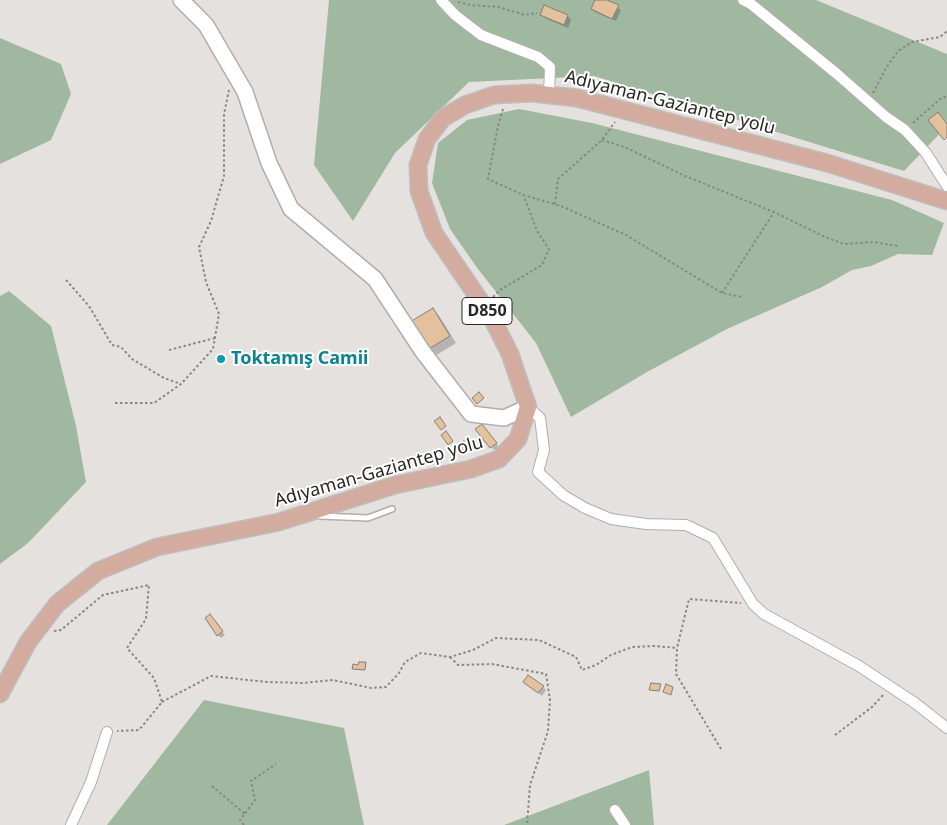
<!DOCTYPE html>
<meta charset="utf-8">
<style>
body{margin:0}
canvas{display:block;background:#e4e1de}
</style>
<canvas width="947" height="825"></canvas>
<script>
const c = document.querySelector('canvas').getContext('2d');
c.lineJoin = 'round';
function fill(path, color) { c.fillStyle = color; c.fill(path, 'evenodd'); }
const shape = rows => new Path2D(rows.map(r => 'M' + r).join(''));
function stroke(path, color, width, dash) { c.strokeStyle = color; c.lineWidth = width; c.lineCap = dash ? 'butt' : 'round'; c.setLineDash(dash || []); c.stroke(path); }
function write(font, color, halo, rows, align = 'center') {
  c.font = font + ' "Noto Sans",sans-serif'; c.lineWidth = 4; c.setLineDash([]); c.textBaseline = 'middle'; c.strokeStyle = halo; c.fillStyle = color; for (const [text, x, y, turn = 0] of rows) {
    c.save(); c.translate(x, y); c.rotate((+turn || 0) * Math.PI / 180); c.textAlign = isNaN(turn) ? turn : align; if (halo) c.strokeText(text, 0, 0); c.fillText(text, 0, 0); c.restore();
  }
}
const green = shape([
 [329,0,816,0,947,54,947,126,904,171,594,76,469,82,395,153,353,221,314,165],
 [0,38,61,64,71,94,51,140,0,164],
 [519,109,592,123,892,200,944,223,932,255,898,254,871,266,852,270,822,287,727,329,647,372,571,417,536,343,478,269,450,229,432,183,438,143,467,120],
 [9,291,51,326,76,426,86,482,28,543,0,564,0,296],
 [204,700,344,728,364,825,107,825],
 [649,770,654,825,504,825]
]);
const shadow = shape([
 [596,0,605,0,621,10,616,21,595,12,592,9],
 [545,7,568,16,571,20,568,28,545,18,542,15],
 [433,309,440,317,456,343,435,356,428,349],
 [477,429,485,429,499,447,494,450],
 [214,619,225,635,221,638,218,635],
 [528,685,543,687,546,690,542,696]
]);
const building = shape([
 [595,0,607,0,619,5,612,19,591,9,595,0],
 [544,5,568,15,564,25,540,15,544,5],
 [938,112,947,124,947,137,944,140,928,120,938,112],
 [433,308,450,336,427,350,410,322,433,308],
 [479,392,484,398,477,404,472,398,479,392],
 [440,417,446,426,441,430,434,421,440,417],
 [482,424,497,443,490,448,475,429,482,424],
 [446,431,453,441,448,445,441,435,446,431],
 [464,441,468,446,462,451,457,446,464,441],
 [210,614,223,631,217,636,205,618,210,614],
 [359,662,366,662,365,670,352,669,353,664,358,665,359,662],
 [528,675,544,686,538,693,523,682,528,675],
 [651,683,661,684,659,691,649,690,651,683],
 [666,684,673,687,671,695,663,692,666,684]
]);
const path = shape([
 [458,2,470,5,498,7,525,15,537,13],
 [873,93,886,68,898,51,912,42,940,37,947,31],
 [503,109,498,126,488,179,523,195,561,206,626,235,722,293,742,297],
 [913,123,940,99,947,96],
 [602,140,627,148,685,176,774,212,825,237,844,244,873,242,898,246],
 [555,204,558,179,602,140,615,122],
 [66,280,89,306,112,345,121,347,132,359,164,378,181,384],
 [722,293,774,212],
 [493,297,500,290,542,265,549,249,537,231,524,196],
 [169,350,215,338],
 [115,403,154,403,181,384,213,349,219,314,206,282,199,247,211,221,224,176,224,114,229,90],
 [54,631,61,630,103,595,149,585,146,619,127,648,154,678,162,702,139,730,117,731],
 [450,657,458,665,492,664,546,674,550,700,548,731,530,785,527,825],
 [162,702,211,676,267,682,303,683,333,680,371,688,386,687,399,673,405,662,421,653,450,657,473,650,496,638,539,640,576,657,582,670,596,665,611,655,632,647,655,646,677,648],
 [835,735,872,707,883,695],
 [721,749,676,674,677,648,689,599,741,603],
 [212,786,245,814],
 [244,825,240,820,255,800,251,781,276,764]
]);
const lane = shape([
 [320,516,368,518,392,509]
]);
const street = shape([
 [441,0,455,15,481,35,538,57,550,67,549,95],
 [743,0,751,4,837,74,886,117,905,130,926,153,947,186],
 [528,407,540,418,544,450,538,472,563,495,585,508,611,519,646,524,686,525,713,538,753,604,764,614,859,666,915,703,947,728],
 [615,810,625,825],
 [71,825,91,782,107,732]
]);
const secondary = shape([
 [181,0,206,25,245,92,269,163,291,209,375,279,423,352,471,414,504,418,528,407]
]);
const primary = shape([
 [0,694,28,642,57,604,98,571,157,547,279,522,395,485,471,469,499,459,518,439,528,407,510,354,492,318,434,233,419,191,418,165,427,139,443,118,465,105,494,95,532,93,577,98,827,163,947,201]
]);
const markers = [
 [221,359,5,"#0f9aa8"]
];
const shields = [
 [487,311,50]
];
const shieldNames = [
 ["D850",487,311]
];
const streetNames = [
 ["Adıyaman-Gaziantep yolu",670,103,14],
 ["Adıyaman-Gaziantep yolu",379,472,-16]
];
const cultureNames = [
 ["Toktamış Camii",231,359]
];
fill(green, '#a0b8a0');
fill(shadow, '#0003');
fill(building, '#e4c09c');
stroke(building, '#827f7d', 1);
stroke(lane, '#b1aeac', 8);
stroke(street, '#b1aeac', 12);
stroke(secondary, '#b1aeac', 18);
stroke(primary, '#bebebe', 19);
stroke(path, '#898785', 2, [2.5, 2.5]);
stroke(lane, '#fff', 5);
stroke(street, '#fff', 10);
stroke(secondary, '#fff', 15);
stroke(primary, '#d4ac9f', 16);
for (const [x, y, r, color] of markers) { const dot = new Path2D(); dot.arc(x, y, r, 0, 2 * Math.PI); c.fillStyle = color; c.fill(dot); stroke(dot, '#fff', 2); }
for (const [x, y, w] of shields) { const box = new Path2D(); box.roundRect(x - w / 2, y - 13.5, w, 27, 4); c.fillStyle = '#fff'; c.fill(box); stroke(box, '#282726', 1); }
write('bold 16px', '#282726', null, shieldNames);
write('18px', '#282726', '#fff', streetNames);
write('bold 18px', '#0d838f', '#fff', cultureNames, 'left');
</script>
